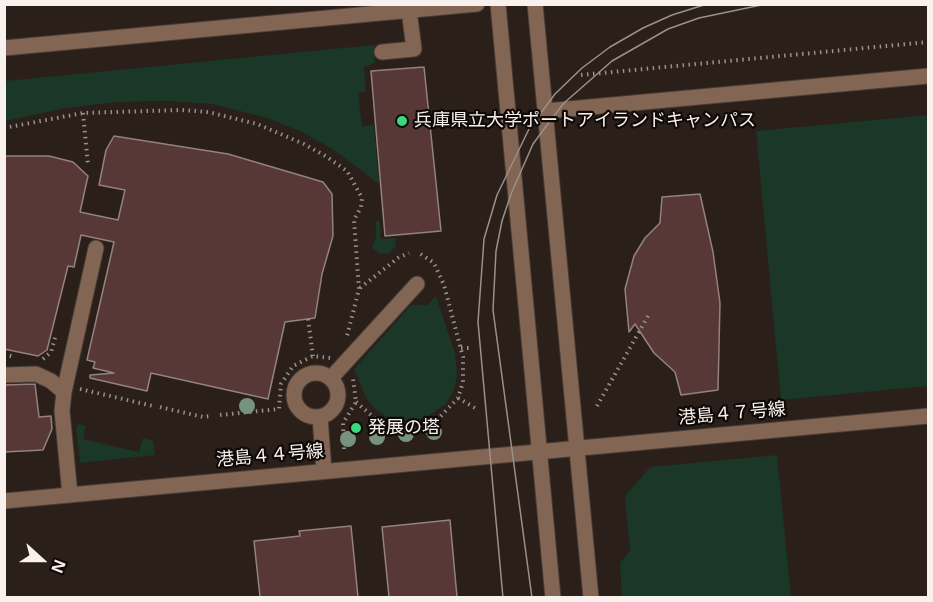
<!DOCTYPE html>
<meta charset="utf-8">
<style>
body{margin:0}
#map{position:relative;width:933px;height:602px;overflow:hidden;background:#2a1f19;font-family:"Open Sans",sans-serif}
canvas{display:block}
.frame{position:absolute;inset:0;border:6px solid #f9f1ed;pointer-events:none}
.north{position:absolute;left:12px;top:530px;width:60px;height:60px;-webkit-text-stroke:4px #0f0a07;paint-order:stroke;rotate:111deg;font-size:16px;font-weight:700;line-height:24px;text-align:center;color:#f9f1ed}
.north::after{content:'';display:block;margin:auto;width:21px;height:27px;background:#f9f1ed;clip-path:polygon(50% 0,100% 100%,50% 72%,0 100%)}
</style>
<div id="map">
<canvas width="933" height="602"></canvas>
<div class="frame"></div>
<div class="north">N</div>
</div>
<script>
const c = document.querySelector('canvas').getContext('2d');
c.lineJoin = 'round';
function fill(path, color) { c.fillStyle = color; c.fill(path, 'evenodd'); }
const shape = rows => new Path2D(rows.map(r => 'M' + r).join(''));
function stroke(path, color, width, dash) { c.strokeStyle = color; c.lineWidth = width; c.lineCap = dash ? 'butt' : 'round'; c.setLineDash(dash || []); c.stroke(path); }
function write(font, color, halo, rows, align = 'center') {
  c.font = font + ' "Open Sans","Noto Sans JP",sans-serif'; c.lineWidth = 4.5; c.setLineDash([]); c.textBaseline = 'middle'; c.strokeStyle = halo; c.fillStyle = color; for (const [text, x, y, turn = 0] of rows) {
    c.save(); c.translate(x, y); c.rotate((+turn || 0) * Math.PI / 180); c.textAlign = isNaN(turn) ? turn : align; if (halo) c.strokeText(text, 0, 0); c.fillText(text, 0, 0); c.restore();
  }
}
const green = shape([
 [374,45,375,63,364,67,366,91,358,93,362,126,374,125,379,184,334,150,302,132,267,118,213,104,168,101,117,102,66,108,5,121,5,81],
 [928,115,928,386,781,400,756,131],
 [376,221,380,221,381,239,396,238,395,247,389,253,380,254,372,248,376,237],
 [436,296,455,353,457,375,454,390,446,404,427,417,404,421,389,418,376,410,366,398,354,369,411,305,427,305],
 [79,424,86,426,83,439,139,452,143,438,153,441,155,455,80,463,76,427],
 [777,455,791,597,622,597,620,563,630,551,625,496,650,467]
]);
const building = shape([
 [424,67,441,231,385,236,371,71,424,67],
 [114,136,228,154,323,182,332,194,333,236,322,274,315,318,285,322,268,399,151,373,147,391,90,378,90,375,114,373,93,368,95,362,87,360,114,242,81,235,74,267,68,266,47,350,38,356,4,349,4,156,49,156,73,162,88,176,80,212,118,220,125,190,99,185,106,150,114,136],
 [700,194,713,252,720,303,718,390,681,395,675,372,654,353,635,324,629,332,625,289,634,256,645,238,660,223,662,197,700,194],
 [35,384,39,417,51,416,52,429,43,450,4,452,4,385,35,384],
 [450,520,457,597,389,597,382,527,450,520],
 [351,526,358,597,260,597,254,541,300,536,299,531,351,526]
]);
const path = shape([
 [581,75,928,42],
 [83,113,88,165],
 [4,128,83,113,182,110,208,112,257,124,304,144,327,157,347,171,362,198,361,207,354,220,359,289,347,336],
 [360,288,398,258,409,253],
 [308,319,313,356],
 [461,348,471,348],
 [4,354,15,357],
 [43,359,51,352,56,334],
 [80,389,153,406],
 [458,398,475,408],
 [356,402,379,422,408,429,437,420,458,398,463,382,463,357,444,285,434,263,419,253],
 [597,406,648,316],
 [160,407,203,417,211,416],
 [220,415,279,409,281,384,293,366,313,356,330,358],
 [344,449,343,423,356,402,353,378]
]);
const minor = shape([
 [498,4,553,598],
 [535,4,591,598],
 [4,48,477,4],
 [382,52,414,49,409,10],
 [546,111,928,76],
 '294 395a22 22 0 1 1 44 0a22 22 0 1 1-44 0Z',
 [4,375,36,374,51,381,64,392],
 [331,378,417,284],
 [320,417,324,471],
 [70,495,62,411,64,392,96,248],
 [4,501,928,416]
]);
const tram = shape([
 [503,598,478,322,484,239,497,195,529,129,555,94,582,68,610,47,643,28,672,15,707,4],
 [532,598,493,310,496,251,502,221,511,194,533,144,547,125,564,103,612,61,668,29,699,18,766,4]
]);
const trees = [
 [247,406],
 [434,432],
 [406,434],
 [377,437],
 [348,439]
];
const markers = [
 [402,121,6,"#39d87f"],
 [356,428,6,"#39d87f"]
];
const poiNames = [
 ["兵庫県立大学ポートアイランドキャンパス",414,121],
 ["発展の塔",368,428]
];
const streetNames = [
 ["港島４７号線",732,414,-5],
 ["港島４４号線",270,456,-5]
];
fill(green, '#1a3728');
fill(building, '#583836');
stroke(building, '#938281', 1.5);
stroke(minor, '#473c37', 17);
stroke(path, '#9b928d', 4, [1.5, 4.5]);
stroke(minor, '#826552', 15);
stroke(tram, '#9b918c', 1.5);
c.fillStyle = '#77937e';
for (const [x, y] of trees) { c.beginPath(); c.arc(x, y, 8, 0, 2 * Math.PI); c.fill(); }
for (const [x, y, r, color] of markers) { const dot = new Path2D(); dot.arc(x, y, r, 0, 2 * Math.PI); c.fillStyle = color; c.fill(dot); stroke(dot, '#0f0a07', 2); }
write('18px', '#f9f1ed', '#0f0a07', poiNames, 'left');
write('18px', '#f9f1ed', '#0f0a07', streetNames);
</script>
